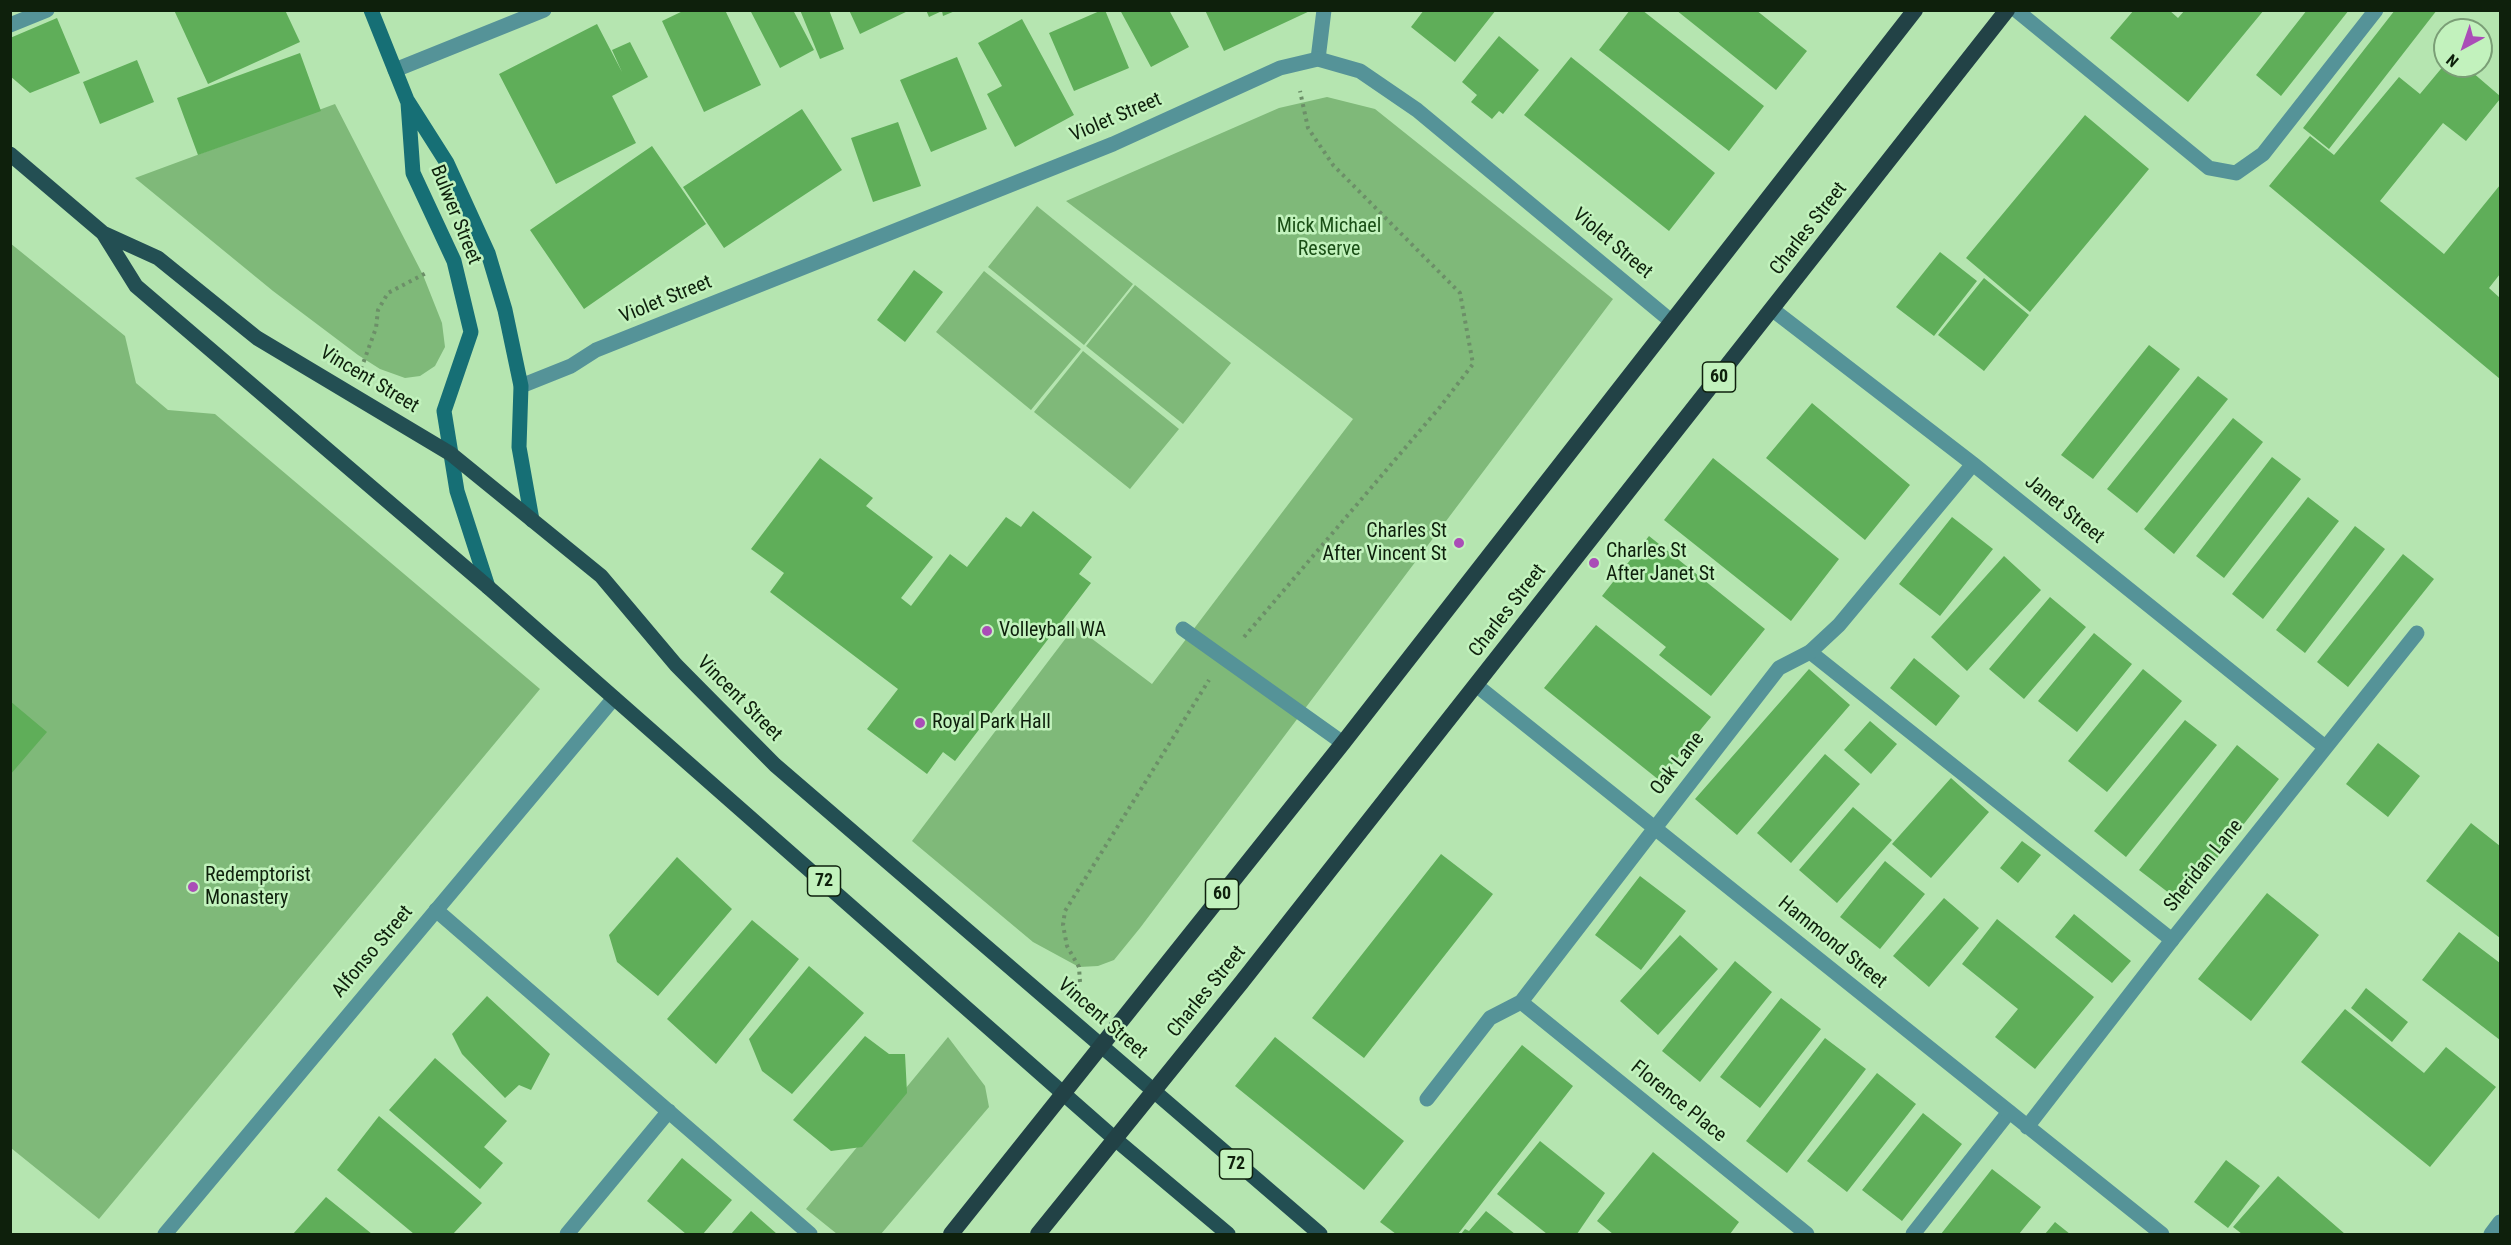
<!DOCTYPE html>
<style>
body{margin:0}
#map{position:relative;width:2511px;height:1245px;overflow:hidden;background:#b5e5b0;font-family:"Roboto Condensed",sans-serif}
canvas{display:block}
.frame{position:absolute;inset:0;border:12px solid #0e200c;pointer-events:none}
.north{position:absolute;left:2433px;top:18px;width:60px;height:60px;box-sizing:border-box;background:#c2f2bd;border:2px solid #7a9e76;border-radius:50%;rotate:220deg;font-size:16px;font-weight:700;line-height:24px;text-align:center;color:#0e200c}
.north::after{content:'';display:block;margin:auto;width:21px;height:27px;background:#aa4db7;clip-path:polygon(50% 0,100% 100%,50% 72%,0 100%)}
</style>
<div id="map">
<canvas width="2511" height="1245"></canvas>
<div class="frame"></div>
<div class="north">N</div>
</div>
<script>
const c = document.querySelector('canvas').getContext('2d');
c.lineJoin = 'round';
function fill(path, color) { c.fillStyle = color; c.fill(path, 'evenodd'); }
const shape = rows => new Path2D(rows.map(r => 'M' + r).join(''));
function stroke(path, color, width, dash) { c.strokeStyle = color; c.lineWidth = width; c.lineCap = dash ? 'butt' : 'round'; c.setLineDash(dash || []); c.stroke(path); }
function write(font, color, halo, rows, align = 'center') {
  c.font = font + ' "Roboto Condensed",sans-serif'; c.lineWidth = 5; c.setLineDash([]); c.textBaseline = 'middle'; c.strokeStyle = halo; c.fillStyle = color; for (const [text, x, y, turn = 0] of rows) {
    c.save(); c.translate(x, y); c.rotate((+turn || 0) * Math.PI / 180); c.textAlign = isNaN(turn) ? turn : align; if (halo) c.strokeText(text, 0, 0); c.fillText(text, 0, 0); c.restore();
  }
}
const green = shape([
 [1327,97,1375,109,1613,299,1140,928,1114,960,1098,966,1079,967,1033,942,912,841,1075,626,1152,684,1353,419,1066,201,1279,108],
 [335,104,423,275,442,323,445,347,435,366,420,376,405,378,380,369,358,355,273,291,135,178],
 [1037,206,1133,284,1084,345,988,267],
 [10,243,125,336,136,383,168,410,215,414,540,689,99,1219,11,1148],
 [984,271,1081,349,1031,410,936,332],
 [1135,285,1231,363,1183,424,1086,346],
 [1083,351,1179,429,1130,489,1034,412],
 [948,1037,985,1086,989,1107,881,1234,837,1234,806,1209]
]);
const building = shape([
 [174,10,285,10,300,42,208,84],
 [685,10,725,10,761,85,704,112,662,21],
 [750,10,793,10,814,50,780,68],
 [800,10,829,10,844,49,820,59],
 [849,10,910,10,860,34],
 [926,10,955,10,955,11,943,16,942,11,929,17],
 [1102,10,1105,10,1129,68,1074,91,1049,33],
 [1120,10,1169,10,1189,47,1151,67],
 [1205,10,1312,10,1224,51],
 [1424,10,1496,10,1455,62,1411,27],
 [1630,10,1642,10,1764,106,1729,151,1599,50],
 [1676,10,1756,10,1807,51,1776,90],
 [2134,10,2169,10,2178,18,2185,10,2264,10,2188,102,2110,38],
 [2307,10,2349,10,2281,96,2256,75],
 [2395,10,2437,10,2329,149,2303,128],
 [57,18,80,73,30,93,10,76,10,38],
 [1022,19,1074,115,1015,147,987,94,1002,86,978,43],
 [597,24,622,72,612,50,630,42,648,77,612,96,636,143,556,184,499,74],
 [1499,36,1539,70,1503,114,1499,111,1492,119,1471,102,1477,95,1462,82],
 [300,53,321,111,198,155,177,98],
 [957,57,987,129,931,152,900,80],
 [1571,57,1715,173,1669,231,1524,115],
 [137,60,154,102,100,124,83,82],
 [2445,64,2465,66,2500,96,2500,99,2466,141,2443,123,2380,201,2444,254,2500,185,2500,274,2489,288,2500,298,2500,379,2269,186,2310,136,2334,155,2399,77,2420,94],
 [802,109,842,170,724,248,683,187],
 [2085,115,2149,169,2030,312,1966,258],
 [898,122,921,186,873,202,851,138],
 [652,146,706,224,584,309,530,230],
 [1940,252,1977,281,1934,336,1896,307],
 [914,270,943,292,905,342,877,320],
 [1984,278,2029,315,1984,371,1938,335],
 [2149,345,2180,369,2093,479,2061,455],
 [2198,376,2228,399,2137,513,2107,489],
 [1812,403,1910,485,1865,540,1766,458],
 [2233,418,2263,442,2174,554,2144,529],
 [2272,457,2301,479,2224,578,2196,556],
 [820,458,873,498,866,506,933,557,901,598,911,606,950,554,967,567,1006,517,1021,527,1033,511,1092,557,1079,574,1091,583,955,761,943,752,927,774,867,729,898,689,770,592,784,573,751,549],
 [1713,458,1839,559,1791,621,1664,520],
 [2308,497,2339,521,2263,619,2232,594],
 [1952,517,1993,549,1940,616,1899,584],
 [2355,526,2385,549,2305,653,2276,630],
 [1649,536,1765,629,1711,696,1659,655,1666,647,1602,596],
 [2403,554,2434,579,2348,687,2317,662],
 [2004,556,2041,590,1967,671,1931,637],
 [2050,597,2086,627,2024,699,1989,669],
 [1596,625,1711,717,1659,780,1544,688],
 [2094,633,2132,664,2077,732,2038,701],
 [1914,658,1960,696,1936,726,1890,688],
 [1809,669,1850,705,1737,835,1695,799],
 [2143,669,2182,701,2107,792,2068,761],
 [10,701,47,732,10,775],
 [2185,720,2217,745,2126,857,2094,831],
 [1870,721,1897,744,1871,774,1844,750],
 [2378,743,2420,776,2388,817,2346,784],
 [2237,745,2279,779,2182,903,2139,870],
 [1825,754,1860,784,1791,863,1757,833],
 [1951,778,1989,812,1931,878,1892,844],
 [1853,807,1892,840,1837,903,1799,870],
 [2471,823,2500,846,2500,938,2426,881],
 [2022,841,2041,855,2018,883,2000,868],
 [1441,854,1493,894,1364,1058,1312,1018],
 [677,857,732,909,658,996,617,962,609,935],
 [1885,861,1925,894,1880,949,1840,917],
 [1640,876,1686,911,1641,970,1595,935],
 [2267,893,2319,935,2251,1021,2198,979],
 [1944,898,1979,928,1929,987,1893,956],
 [2074,914,2131,961,2112,983,2055,937],
 [1997,919,2094,997,2035,1069,1995,1037,2018,1009,1962,964],
 [752,920,799,959,716,1064,667,1019],
 [2459,932,2500,963,2500,1040,2422,980],
 [1680,935,1718,969,1658,1035,1620,1001],
 [1735,961,1772,992,1700,1082,1662,1051],
 [809,966,864,1013,792,1094,762,1071,749,1039],
 [2366,988,2408,1022,2392,1042,2351,1008],
 [487,996,550,1054,531,1090,519,1085,505,1098,462,1054,452,1034],
 [1781,998,1821,1029,1760,1108,1720,1077],
 [2345,1009,2424,1073,2446,1047,2496,1087,2430,1167,2301,1062],
 [865,1036,889,1054,905,1054,907,1093,862,1147,831,1151,793,1120],
 [1275,1037,1404,1141,1364,1190,1235,1086],
 [1825,1038,1866,1069,1787,1173,1746,1141],
 [1522,1045,1573,1086,1458,1234,1396,1234,1380,1222],
 [435,1058,507,1121,484,1147,503,1163,480,1189,389,1110],
 [1877,1073,1916,1104,1847,1192,1807,1161],
 [1923,1113,1962,1144,1902,1221,1862,1190],
 [379,1116,482,1203,453,1234,414,1234,337,1170],
 [1540,1141,1605,1193,1577,1234,1547,1234,1497,1194],
 [1653,1152,1739,1222,1730,1234,1613,1234,1597,1221],
 [682,1158,732,1200,703,1234,686,1234,647,1201],
 [2226,1160,2260,1186,2228,1228,2194,1202],
 [1992,1169,2041,1207,2019,1234,1941,1234],
 [2278,1176,2345,1234,2242,1234,2233,1227],
 [326,1197,372,1234,293,1234],
 [751,1211,777,1234,731,1234],
 [1486,1211,1515,1234,1461,1234,1465,1229,1469,1231],
 [2055,1222,2070,1234,2045,1234]
]);
const path = shape([
 [361,369,376,328,378,310,388,293,426,273],
 [1244,637,1440,407,1473,364,1460,293,1333,165,1308,128,1300,91],
 [1080,982,1079,967,1067,946,1063,925,1065,911,1209,680]
]);
const service = shape([
 [2016,10,2209,168,2236,173,2263,154,2376,10],
 [10,25,47,10],
 [1318,59,1324,10],
 [1183,629,1343,743],
 [1810,652,2172,940],
 [436,910,810,1234],
 [1521,1002,1807,1234],
 [1427,1099,1490,1018,1521,1002,1655,828],
 [567,1234,669,1111],
 [1913,1234,2009,1112]
]);
const minor = shape([
 [395,70,544,10],
 [1773,310,1973,464,2325,747],
 [521,386,571,366,596,350,1113,144,1280,68,1318,59,1360,71,1417,110,1671,321],
 [1476,685,2162,1234],
 [1655,828,1779,668,1810,652,1839,625,1973,464],
 [2027,1127,2172,940,2417,633],
 [165,1234,614,698],
 [2491,1234,2500,1222]
]);
const secondary = shape([
 [371,10,407,100,447,163,488,253,505,310,521,386,519,447,532,520],
 [408,103,413,173,454,261,471,332,444,411,457,491,488,587]
]);
const primary = shape([
 [10,154,103,233,158,258,257,338,451,454,601,576,676,665,775,765,1320,1234],
 [103,233,136,286,488,587,1115,1139,1228,1234]
]);
const trunk = shape([
 [951,1234,1343,743,1915,10],
 [1038,1234,1241,983,2007,10]
]);
const markers = [
 [1459,543,6,"#aa4db7"],
 [1594,563,6,"#aa4db7"],
 [987,631,6,"#aa4db7"],
 [920,723,6,"#aa4db7"],
 [193,887,6,"#aa4db7"]
];
const shields = [
 [1719,377,33],
 [824,881,33],
 [1222,894,33],
 [1236,1164,33]
];
const shieldNames = [
 ["60",1719,377],
 ["72",824,881],
 ["60",1222,894],
 ["72",1236,1164]
];
const streetNames = [
 ["Violet Street",1116,118,-23],
 ["Bulwer Street",455,215,68],
 ["Charles Street",1809,229,-52],
 ["Violet Street",1612,244,40],
 ["Violet Street",666,300,-22],
 ["Vincent Street",369,380,31],
 ["Janet Street",2064,510,39],
 ["Charles Street",1508,611,-52],
 ["Vincent Street",739,699,45],
 ["Oak Lane",1678,764,-52],
 ["Sheridan Lane",2204,866,-51],
 ["Hammond Street",1832,943,39],
 ["Alfonso Street",373,952,-50],
 ["Charles Street",1207,992,-51],
 ["Vincent Street",1102,1019,41],
 ["Florence Place",1678,1102,39]
];
const parkNames = [
 ["Mick Michael",1329,227],
 ["Reserve",1329,250]
];
const poiNames = [
 ["Charles St",1447,532,"right"],
 ["After Vincent St",1447,555,"right"],
 ["Charles St",1606,552],
 ["After Janet St",1606,575],
 ["Volleyball WA",999,631],
 ["Royal Park Hall",932,723],
 ["Redemptorist",205,876],
 ["Monastery",205,899]
];
fill(green, '#7fb979');
fill(building, '#5fae59');
stroke(path, '#6c8f68', 4, [3, 4.5]);
stroke(service, '#559398', 15);
stroke(minor, '#559398', 15);
stroke(secondary, '#166f75', 15);
stroke(primary, '#234f53', 15);
stroke(trunk, '#224246', 16);
for (const [x, y, r, color] of markers) { const dot = new Path2D(); dot.arc(x, y, r, 0, 2 * Math.PI); c.fillStyle = color; c.fill(dot); stroke(dot, '#c2f2bd', 2); }
for (const [x, y, w] of shields) { const box = new Path2D(); box.roundRect(x - w / 2, y - 15, w, 30, 4.5); c.fillStyle = '#c2f2bd'; c.fill(box); stroke(box, '#0e200c', 1.5); }
write('bold 18px', '#0e200c', null, shieldNames);
write('20px', '#0e200c', '#c2f2bd', streetNames);
write('20px', '#1a4f16', '#c2f2bd', parkNames);
write('20px', '#0e200c', '#c2f2bd', poiNames, 'left');
</script>
